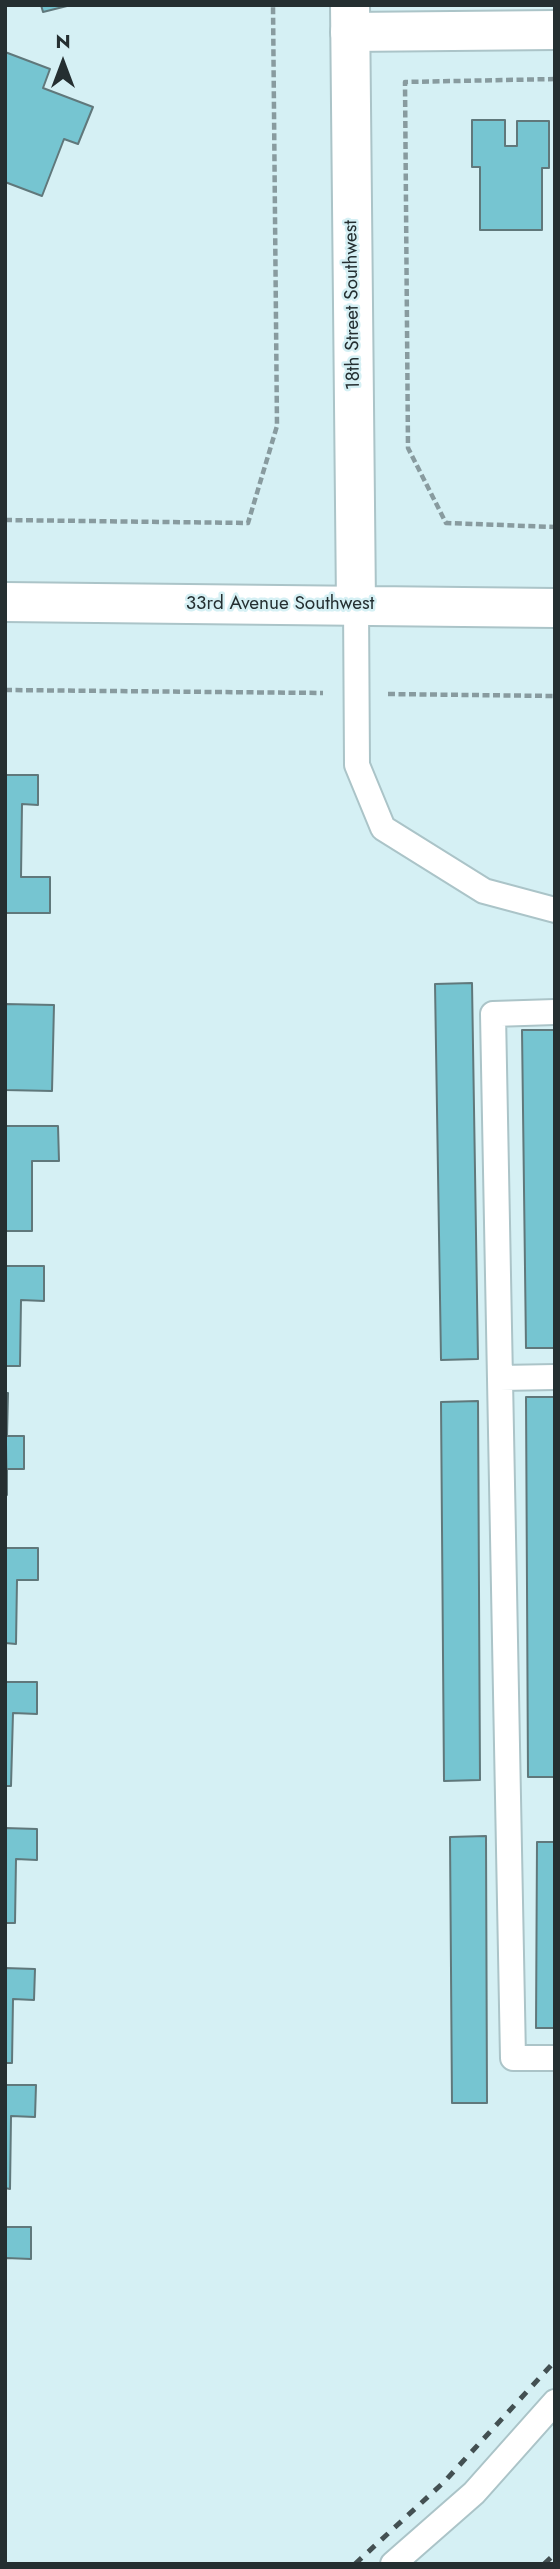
<!DOCTYPE html>
<style>
body{margin:0}
#map{position:relative;width:560px;height:2569px;overflow:hidden;background:#d5f0f4;font-family:Jost,sans-serif}
canvas{display:block}
.frame{position:absolute;inset:0;border:7px solid #252f31;pointer-events:none}
.north{position:absolute;left:28px;top:28px;width:70px;height:70px;-webkit-text-stroke:5px #d5f0f4;paint-order:stroke;rotate:0deg;font-size:19px;font-weight:700;line-height:28px;text-align:center;color:#252f31}
.north::after{content:'';display:block;margin:auto;width:24px;height:32px;background:#252f31;clip-path:polygon(50% 0,100% 100%,50% 72%,0 100%)}
</style>
<div id="map">
<canvas width="560" height="2569"></canvas>
<div class="frame"></div>
<div class="north">N</div>
</div>
<script>
const c = document.querySelector('canvas').getContext('2d');
c.lineJoin = 'round';
function fill(path, color) { c.fillStyle = color; c.fill(path, 'evenodd'); }
const shape = rows => new Path2D(rows.map(r => 'M' + r).join(''));
function stroke(path, color, width, dash) { c.strokeStyle = color; c.lineWidth = width; c.lineCap = dash ? 'butt' : 'round'; c.setLineDash(dash || []); c.stroke(path); }
function write(font, color, halo, rows, align = 'center') {
  c.font = font + ' Jost,sans-serif'; c.lineWidth = 5; c.setLineDash([]); c.textBaseline = 'middle'; c.strokeStyle = halo; c.fillStyle = color; for (const [text, x, y, turn = 0] of rows) {
    c.save(); c.translate(x, y); c.rotate((+turn || 0) * Math.PI / 180); c.textAlign = isNaN(turn) ? turn : align; if (halo) c.strokeText(text, 0, 0); c.fillText(text, 0, 0); c.restore();
  }
}
const building = shape([
 [41,5,71,5,43,12,41,5],
 [5,52,50,69,43,88,93,107,78,144,64,139,42,196,5,182,5,52],
 [472,120,505,120,505,146,517,146,517,121,549,121,549,168,542,168,542,230,480,230,480,167,472,167,472,120],
 [5,775,38,775,38,805,22,804,21,877,50,877,50,913,5,913,5,775],
 [472,983,478,1359,441,1360,435,984,472,983],
 [5,1004,54,1005,52,1091,5,1090,5,1004],
 [522,1030,555,1030,555,1348,526,1348,522,1030],
 [5,1126,58,1126,59,1161,32,1161,32,1231,5,1231,5,1126],
 [5,1266,44,1266,44,1301,21,1300,20,1366,5,1366,5,1266],
 [5,1393,8,1393,7,1436,24,1436,24,1469,7,1469,7,1495,5,1393],
 [526,1397,555,1397,555,1777,528,1777,526,1397],
 [478,1401,480,1780,444,1781,441,1402,478,1401],
 [5,1548,38,1548,38,1580,17,1580,16,1644,5,1643,5,1548],
 [5,1682,37,1682,37,1714,13,1713,11,1786,5,1786,5,1682],
 [5,1828,37,1829,37,1860,16,1859,15,1923,5,1923,5,1828],
 [486,1836,487,2103,452,2103,450,1837,486,1836],
 [537,1842,555,1842,555,2028,536,2028,537,1842],
 [5,1968,35,1969,34,2000,13,1999,12,2063,5,2063,5,1968],
 [5,2085,36,2085,35,2117,11,2116,10,2189,5,2188,5,2085],
 [5,2227,31,2227,31,2259,6,2258,5,2303,5,2227]
]);
const path = shape([
 [555,79,405,82,408,448,446,523,555,527],
 [5,520,248,523,277,426,273,5],
 [5,690,323,693],
 [388,694,555,696]
]);
const lane = shape([
 [356,604,357,765,383,828,484,891,555,910],
 [555,1012,493,1014,513,2058,555,2058],
 [500,1378,555,1377],
 [393,2564,474,2493,555,2402]
]);
const street = shape([
 [350,32,555,30]
]);
const secondary = shape([
 [350,5,356,604],
 [5,602,555,608]
]);
const rail = shape([
 [355,2564,444,2482,555,2361],
 [544,2564,555,2554]
]);
const streetNames = [
 ["18th Street Southwest",353,305,-91],
 ["33rd Avenue Southwest",280,604]
];
fill(building, '#76c5d1');
stroke(building, '#60787b', 2);
stroke(lane, '#abc4c8', 28);
stroke(street, '#abc4c8', 42);
stroke(secondary, '#abc4c8', 42);
stroke(path, '#889b9f', 4.5, [7, 3.5]);
stroke(lane, '#fff', 24);
stroke(street, '#fff', 38);
stroke(secondary, '#fff', 38);
stroke(rail, '#435052', 5, [9, 9]);
write('19px', '#252f31', '#d5f0f4', streetNames);
</script>
